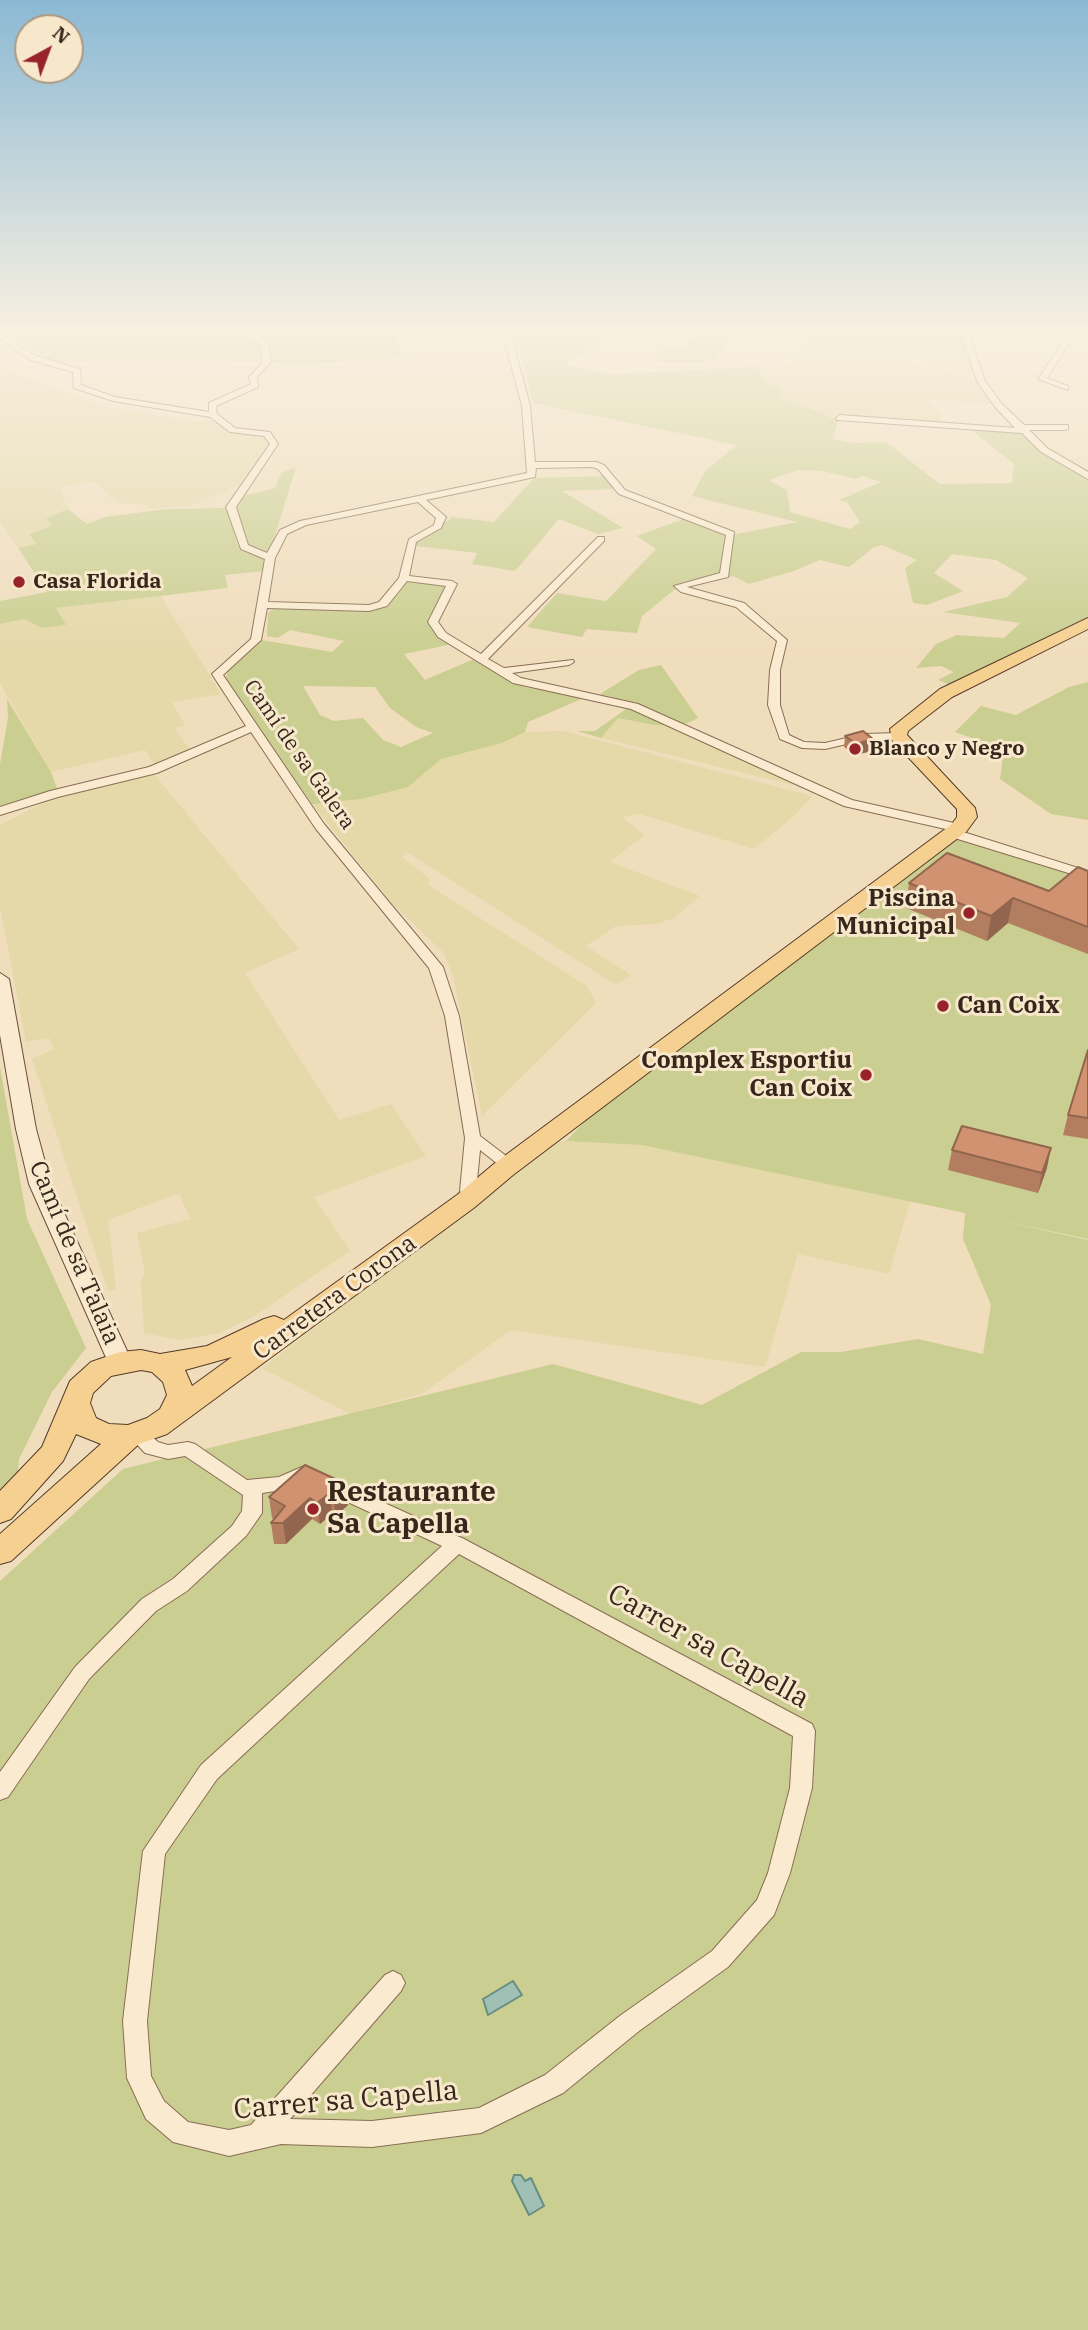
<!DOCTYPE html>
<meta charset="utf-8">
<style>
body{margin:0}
#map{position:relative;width:1088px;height:2330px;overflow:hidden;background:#f0ddbc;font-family:"IBM Plex Serif",serif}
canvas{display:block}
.north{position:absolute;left:14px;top:14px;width:70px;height:70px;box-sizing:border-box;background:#f7e8cc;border:2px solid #aa9a85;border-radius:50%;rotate:41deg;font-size:19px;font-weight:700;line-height:28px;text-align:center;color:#36261b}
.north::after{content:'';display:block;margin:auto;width:24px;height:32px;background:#99232a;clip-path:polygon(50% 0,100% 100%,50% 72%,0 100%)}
</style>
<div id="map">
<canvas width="1088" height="2330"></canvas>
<div class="north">N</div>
</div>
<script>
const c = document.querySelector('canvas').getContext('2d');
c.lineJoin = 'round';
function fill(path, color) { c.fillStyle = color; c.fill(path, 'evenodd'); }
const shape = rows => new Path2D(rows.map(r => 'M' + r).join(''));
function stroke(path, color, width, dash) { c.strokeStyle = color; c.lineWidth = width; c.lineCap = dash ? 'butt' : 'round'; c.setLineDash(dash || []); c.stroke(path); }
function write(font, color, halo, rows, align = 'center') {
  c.font = font + ' "IBM Plex Serif",serif'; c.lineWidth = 6; c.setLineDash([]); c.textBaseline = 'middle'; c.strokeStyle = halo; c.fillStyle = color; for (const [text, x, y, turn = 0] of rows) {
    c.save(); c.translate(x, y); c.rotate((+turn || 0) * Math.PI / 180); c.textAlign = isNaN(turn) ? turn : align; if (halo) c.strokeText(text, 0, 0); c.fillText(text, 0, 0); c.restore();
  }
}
const farmland = shape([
 [806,339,965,350,977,377,887,352,802,347],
 [825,350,888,354,962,376,978,381,992,404,927,400,938,412,944,424,826,416,778,397,755,367,789,366,801,356,825,355],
 [0,368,105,406,195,421,207,420,221,423,228,430,263,435,269,439,270,445,240,485,190,506,148,509,146,505,117,503,94,481,59,487,68,509,46,518,53,524,29,533,38,544,18,548,0,522],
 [160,595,221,694,172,702,185,725,174,728,191,751,156,767,145,750,51,772,0,683,0,624,24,619,42,628,65,625,56,608],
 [618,718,653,725,671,725,818,791,601,738],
 [563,731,812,796,795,815,754,849,640,814,622,817,644,835,610,862,700,896,674,918,656,924,616,926,586,946,631,975,616,985,407,852,402,857,430,879,428,885,587,986,596,1003,482,1116,453,976,444,953,391,902,312,804,362,799,408,787,441,759,502,743,525,732],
 [153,773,299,949,245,973,339,1120,391,1104,426,1156,314,1197,350,1251,253,1317,220,1333,180,1340,144,1333,141,1281,145,1274,137,1233,190,1219,179,1193,108,1220,116,1290,108,1291,32,1059,54,1049,49,1038,26,1042,0,907,0,825,59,795],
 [566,1141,642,1145,910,1201,889,1274,798,1254,765,1367,511,1330,423,1393,350,1414,262,1368,557,1142]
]);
const green = shape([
 [0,331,394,331,402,357,310,364,176,359,53,362],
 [508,331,963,331,965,350,737,335,713,360,697,363,657,362,656,351,679,350,696,334,619,332,564,365,611,374,755,367,770,385,782,390,779,397,838,420,833,439,855,443,886,442,940,484,1012,483,1014,464,970,429,1019,432,1041,452,1088,478,1088,618,950,685,938,680,954,672,941,666,916,668,936,644,957,635,1004,638,1020,623,943,612,1007,597,1028,578,996,560,952,554,934,573,963,591,927,605,913,603,905,568,917,560,882,545,873,548,849,567,820,560,794,571,749,584,733,576,674,590,642,616,637,633,587,629,582,637,527,627,557,593,606,601,656,549,637,536,683,519,727,536,797,522,692,496,705,471,737,445,533,403,521,354],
 [798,470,823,471,855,479,863,476,881,482,839,500,847,502,860,522,850,529,790,512,787,490,769,480],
 [296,467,269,555,248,546,237,509,244,496,275,488,281,473],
 [605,476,615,489,562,491,623,528,598,534,559,519,515,571,472,564,477,553,415,546,415,542,453,517,494,522,534,478],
 [227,508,238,546,268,560,265,571,225,575,228,588,56,608,66,625,42,628,24,619,0,624,0,601,47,592,18,548,37,544,29,534,52,525,46,518,68,509,87,524,105,517,167,509],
 [412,580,447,586,428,619,433,631,453,644,404,654,425,680,474,659,524,687,586,697,528,722,525,732,502,743,441,759,408,787,362,799,312,804,225,680,229,669,262,640,332,652,344,641,290,630,278,638,267,636,268,613,276,607,370,609,385,604,405,581],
 [303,686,375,687,390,708,416,727,433,733,401,747,383,740,363,718,334,721,320,715],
 [661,665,698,718,684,725,634,703,600,694,639,670],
 [1088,682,1088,820,1051,814,1000,779,1004,749,955,732,981,706,1016,715,1069,687],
 [7,699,51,772,58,791,0,808,0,764,8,718],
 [629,707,671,725,653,725,618,718,601,738,577,731,595,731],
 [966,839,1088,879,1088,1239,988,1218,1088,1240,1088,2330,0,2330,0,1581,123,1469,553,1364,702,1405,801,1352,841,1352,918,1339,983,1354,991,1305,963,1239,965,1213,642,1145,566,1141,589,1117,954,840],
 [0,1067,27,1219,86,1348,52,1392,19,1459,16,1492,0,1508]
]);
const water = shape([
 [513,1981,522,1995,488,2015,483,1999,513,1981],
 [514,2175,521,2175,525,2181,531,2178,544,2206,529,2215,512,2181,514,2175]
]);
const street = shape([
 [244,331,253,331,268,342,271,362,257,377,258,387,216,406,217,414,235,428,270,432,278,444,236,507,248,545,267,553,280,530,300,521,527,473,522,406,502,331,510,331,530,406,535,462,596,462,604,465,625,490,734,532,728,577,687,587,744,603,787,640,780,670,780,705,789,735,804,742,825,743,864,734,898,733,904,736,898,739,864,740,825,749,802,748,780,739,768,705,770,670,777,641,736,607,681,592,674,586,720,573,726,535,619,494,598,469,592,467,536,468,535,477,426,500,446,517,441,528,416,542,409,576,452,581,457,584,438,622,446,633,481,654,598,537,604,537,604,541,488,659,504,668,573,660,574,662,569,665,512,673,521,678,638,704,852,800,963,825,965,828,960,831,1088,871,1088,879,948,836,946,833,950,830,844,806,631,709,513,683,438,637,428,622,446,586,407,581,387,606,369,611,267,608,261,640,223,675,324,824,443,967,459,1016,480,1136,518,1165,510,1170,504,1169,480,1150,476,1191,474,1195,462,1195,460,1191,465,1138,445,1016,429,968,316,829,251,732,157,773,58,797,0,815,0,807,50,791,149,767,246,726,212,674,251,639,265,559,241,549,226,507,270,444,264,436,230,432,210,417,113,401,74,388,73,372,30,360,0,339,0,334,36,356,80,369,81,385,115,397,209,412,209,403,251,384,249,377,263,362,261,345,244,331],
 [418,502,436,518,434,525,409,539,399,578,379,602,369,605,268,602,275,558,287,534,306,525,418,502],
 [960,331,968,331,985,381,1001,403,1024,425,1068,425,1068,429,1065,430,1029,430,1047,448,1088,472,1088,479,1041,452,1022,433,837,420,836,418,840,415,1015,428,995,407,977,381,960,331],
 [1012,331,1088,334,1088,338,1073,337,1047,378,1068,386,1068,390,1038,379,1066,337,1012,331],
 [136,1427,143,1429,158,1442,168,1445,188,1442,195,1444,247,1480,279,1477,304,1466,311,1468,313,1473,311,1478,289,1489,262,1493,262,1513,246,1536,187,1591,156,1611,89,1679,8,1797,0,1800,0,1772,75,1667,142,1599,173,1579,232,1526,242,1511,243,1495,185,1456,168,1459,145,1453,127,1434,129,1429,136,1427],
 [327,1477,464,1539,812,1724,815,1731,812,1788,790,1873,774,1915,728,1967,639,2031,563,2093,481,2133,372,2147,281,2144,229,2156,173,2142,146,2119,127,2078,123,2021,143,1851,201,1765,442,1546,320,1489,318,1484,320,1479,327,1477],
 [459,1554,793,1736,790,1788,768,1873,757,1900,712,1951,621,2015,545,2075,479,2108,372,2121,290,2119,401,1991,405,1983,401,1975,393,1971,385,1975,251,2125,229,2130,188,2122,164,2101,151,2076,147,2021,165,1854,217,1779,459,1554]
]);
const secondary = shape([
 [0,973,9,979,36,1129,51,1184,132,1362,128,1368,120,1371,112,1368,108,1362,29,1184,16,1129,0,1035,0,973]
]);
const primary = shape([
 [1088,618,1088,629,952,697,908,731,907,735,975,808,977,817,966,832,513,1175,475,1207,167,1434,139,1444,11,1561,0,1564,0,1534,101,1444,76,1434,63,1461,11,1519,0,1523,0,1491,42,1447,70,1381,91,1362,120,1352,141,1350,160,1354,207,1346,264,1319,274,1316,284,1320,457,1195,495,1163,952,824,957,817,957,809,892,740,890,729,940,689,1088,618],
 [232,1357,192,1386,185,1370,232,1357],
 [141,1370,152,1372,163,1382,167,1395,160,1409,147,1418,128,1425,109,1424,96,1418,90,1403,93,1393,111,1376,141,1370]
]);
const wall = shape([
 [845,736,873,739,872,751,855,755,844,747],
 [1088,871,1088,954,1008,923,987,941,906,908,909,883,1049,891],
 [1088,1050,1088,1139,1063,1135,1068,1115],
 [952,1150,1047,1168,1038,1193,948,1170],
 [346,1484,348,1505,336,1516,332,1514,320,1524,312,1519,286,1544,274,1544,271,1523,274,1519,272,1518,269,1497]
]);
const shadedWall = shape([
 [873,739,872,751,855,755,856,744],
 [1013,898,1008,923,987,941,991,916],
 [1051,1148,1047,1168,1038,1193,1042,1173],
 [346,1484,348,1505,336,1516,333,1495],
 [330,1493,332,1514,320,1524,317,1503],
 [310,1498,312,1519,286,1544,283,1523]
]);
const building = shape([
 [863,731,873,739,856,744,845,736,863,731],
 [947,853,1049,891,1078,867,1088,871,1088,927,1013,898,991,916,909,883,947,853],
 [1088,1050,1088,1118,1068,1115,1088,1050],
 [962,1126,1051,1148,1042,1173,952,1150,962,1126],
 [305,1465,346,1484,333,1495,330,1493,317,1503,310,1498,283,1523,271,1523,285,1506,269,1497,305,1465]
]);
const markers = [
 [19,582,7,"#99232a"],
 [855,749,7,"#99232a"],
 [969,913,7,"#99232a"],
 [943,1006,7,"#99232a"],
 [866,1075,7,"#99232a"],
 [313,1509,7,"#99232a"]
];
const farPoinames = [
 ["Casa Florida",33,582],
 ["Blanco y Negro",869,749]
];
const farStreetnames = [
 ["Camí de sa Galera",299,755,55]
];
const poiNames = [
 ["Piscina",955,899],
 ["Municipal",955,927],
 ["Can Coix",957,1006,"left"],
 ["Complex Esportiu",852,1061],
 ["Can Coix",852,1089]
];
const streetNames = [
 ["Camí de sa Talaia",74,1253,67],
 ["Carretera Corona",335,1298,-36]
];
const nearPoinames = [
 ["Restaurante",327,1493],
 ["Sa Capella",327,1525]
];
const nearStreetnames = [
 ["Carrer sa Capella",708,1647,29],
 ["Carrer sa Capella",346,2101,-5]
];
fill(farmland, '#e5d8a9');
fill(green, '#cace90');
fill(water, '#a1c0b5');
stroke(water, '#688e82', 2);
stroke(street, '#886d55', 2);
stroke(secondary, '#694e39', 2);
stroke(primary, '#553b2a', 2);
fill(street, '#faebd0');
fill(secondary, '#faebd0');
fill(primary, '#f6d091');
fill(wall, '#b37e60');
fill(shadedWall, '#92664e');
fill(building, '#d09270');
stroke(building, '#92664e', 2);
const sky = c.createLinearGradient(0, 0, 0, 657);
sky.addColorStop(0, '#8bb9d4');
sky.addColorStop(0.5, '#f8f0e1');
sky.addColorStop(1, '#f8f0e100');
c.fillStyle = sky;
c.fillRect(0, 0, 1088, 657);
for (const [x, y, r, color] of markers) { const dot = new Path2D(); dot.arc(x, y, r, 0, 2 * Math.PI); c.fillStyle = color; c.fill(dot); stroke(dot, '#f7e8cc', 2.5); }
write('bold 21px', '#36261b', '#f7e8cc', farPoinames, 'left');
write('21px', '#36261b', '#f7e8cc', farStreetnames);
write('bold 24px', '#36261b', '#f7e8cc', poiNames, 'right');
write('24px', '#36261b', '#f7e8cc', streetNames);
write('bold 28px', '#36261b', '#f7e8cc', nearPoinames, 'left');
write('28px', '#36261b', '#f7e8cc', nearStreetnames);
</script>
